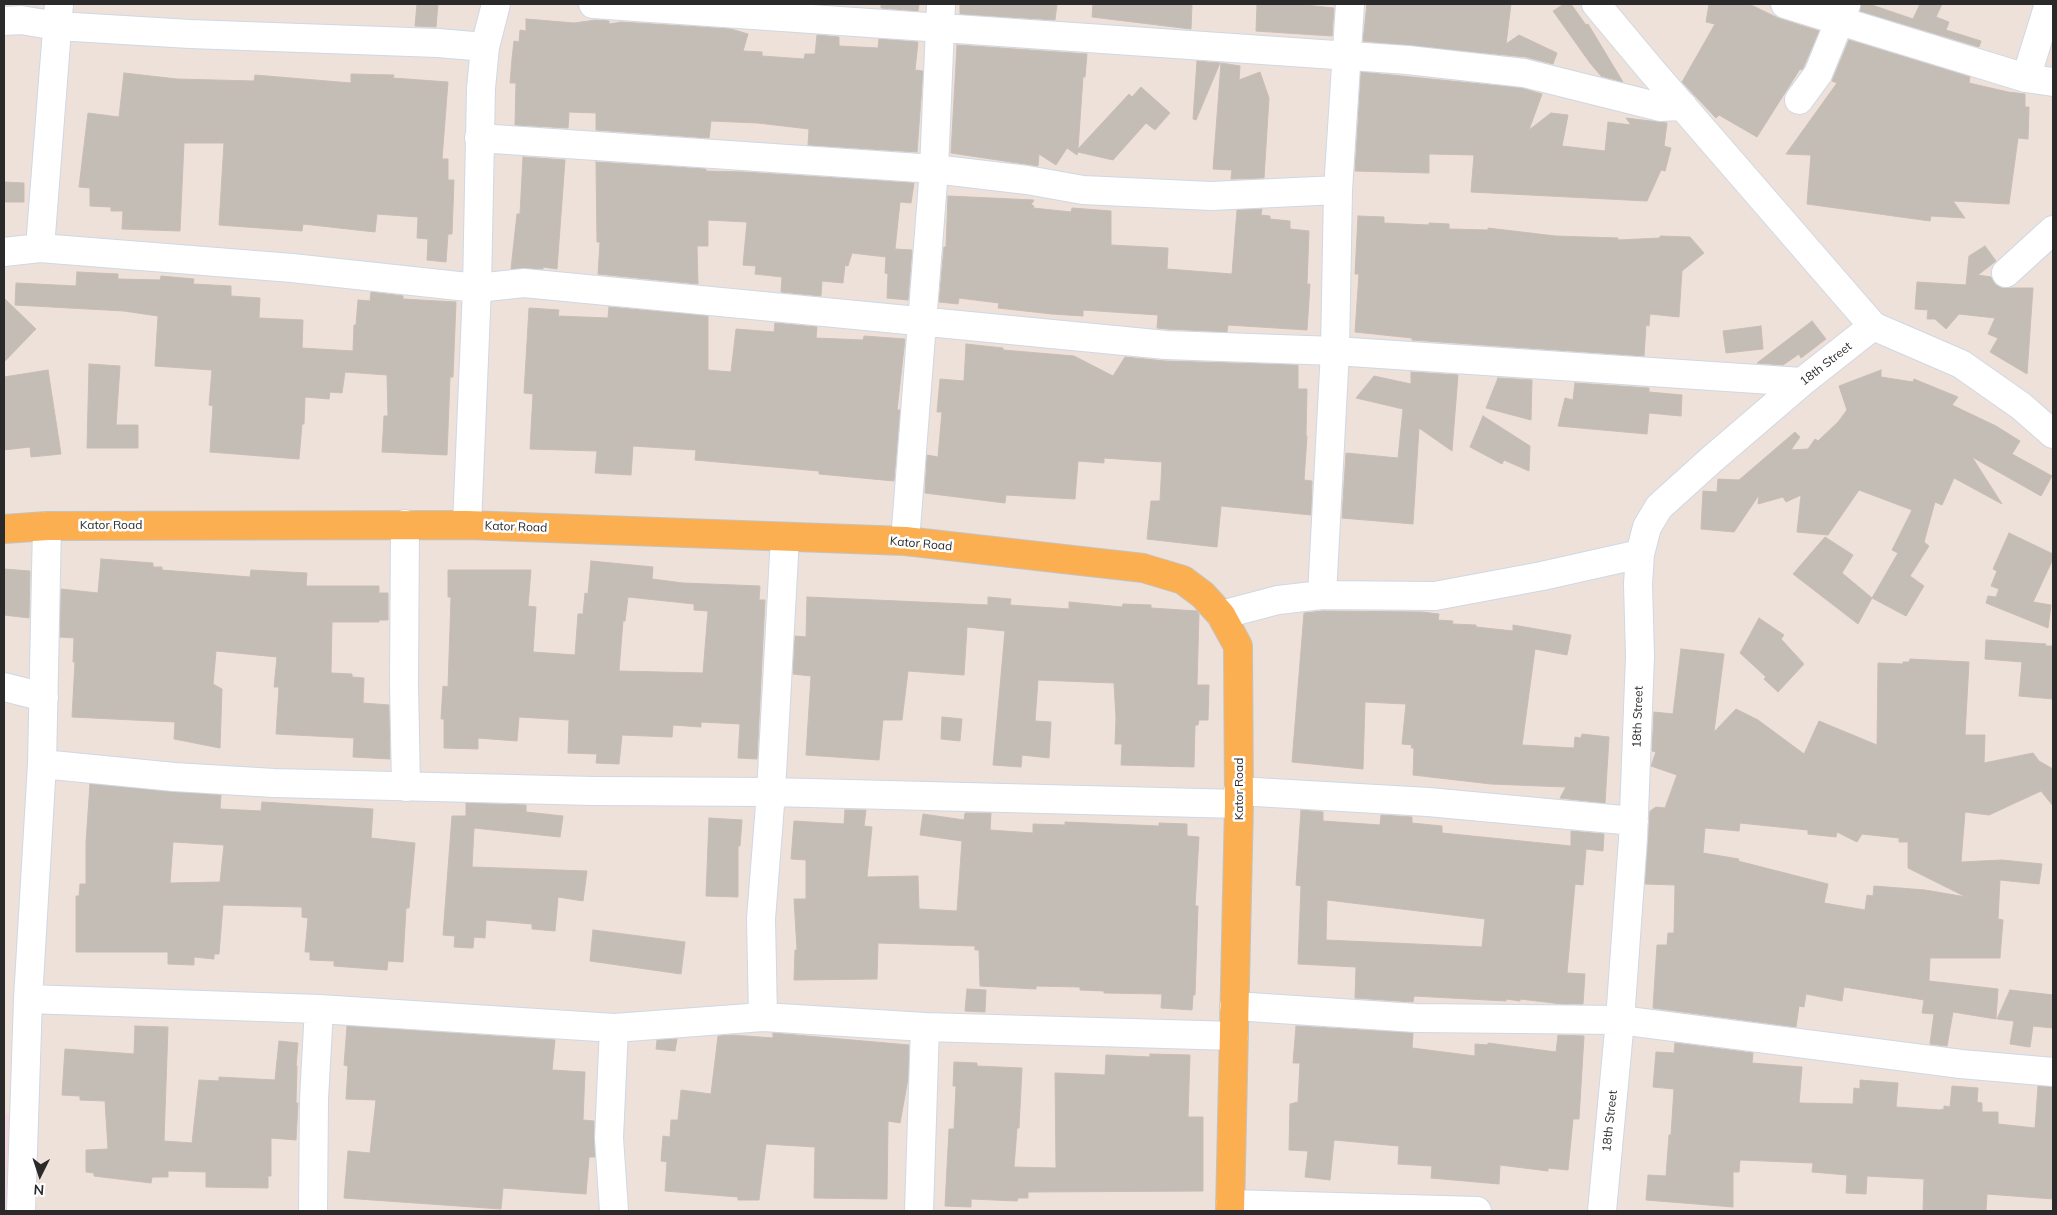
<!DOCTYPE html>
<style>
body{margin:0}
#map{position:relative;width:2057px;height:1215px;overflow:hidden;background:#ede1da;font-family:Mulish,sans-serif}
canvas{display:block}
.frame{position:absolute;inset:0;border:5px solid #2a2a2a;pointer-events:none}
.north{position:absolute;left:15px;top:1150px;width:50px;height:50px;-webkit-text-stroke:4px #fff;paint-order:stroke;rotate:184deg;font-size:14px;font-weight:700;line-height:20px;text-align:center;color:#2a2a2a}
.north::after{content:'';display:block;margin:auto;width:18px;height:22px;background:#2a2a2a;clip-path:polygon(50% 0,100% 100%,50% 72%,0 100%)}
</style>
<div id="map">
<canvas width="2057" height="1215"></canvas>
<div class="frame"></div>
<div class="north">N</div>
</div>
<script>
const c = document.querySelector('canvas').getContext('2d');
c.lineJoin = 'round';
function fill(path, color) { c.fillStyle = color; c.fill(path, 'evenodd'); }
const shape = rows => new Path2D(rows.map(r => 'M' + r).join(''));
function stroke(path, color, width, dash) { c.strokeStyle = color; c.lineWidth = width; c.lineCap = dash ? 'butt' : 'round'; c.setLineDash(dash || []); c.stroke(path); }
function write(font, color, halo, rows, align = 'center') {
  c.font = font + ' Mulish,sans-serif'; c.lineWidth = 5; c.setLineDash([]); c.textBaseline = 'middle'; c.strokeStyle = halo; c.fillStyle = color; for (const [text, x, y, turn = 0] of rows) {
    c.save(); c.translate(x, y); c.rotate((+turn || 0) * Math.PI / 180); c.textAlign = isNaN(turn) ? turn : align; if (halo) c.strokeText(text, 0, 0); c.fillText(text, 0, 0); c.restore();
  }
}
const medical = shape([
 [14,1112,8,1211,4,1211,4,1114]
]);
const building = shape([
 [417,4,438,4,436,27,415,26,417,4],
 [881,4,919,4,918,11,881,8,881,4],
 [960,4,1057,4,1055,20,960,14,960,4],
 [1093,4,1192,4,1191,29,1092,17,1093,4],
 [1257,4,1296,4,1334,8,1332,36,1256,31,1257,4],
 [1367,4,1511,4,1506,44,1519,35,1557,53,1553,64,1526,57,1363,41,1367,4],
 [1564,4,1571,4,1586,25,1588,24,1623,82,1601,76,1590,63,1553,11,1564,4],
 [1709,4,1749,4,1778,18,1819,31,1804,66,1802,70,1800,69,1757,137,1719,115,1716,118,1682,82,1715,24,1706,22,1709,4],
 [1861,4,1869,4,1913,19,1920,4,1942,4,1936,17,1949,22,1946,30,1981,41,1979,47,1860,11,1861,4],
 [526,19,574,23,596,20,609,21,609,24,621,22,731,29,748,34,743,51,762,52,762,56,804,59,805,54,815,54,817,35,839,37,839,46,878,48,879,39,918,42,915,70,923,71,917,152,808,145,809,129,758,123,711,121,709,138,596,130,596,113,569,112,568,128,515,125,516,83,510,83,512,59,514,41,519,42,520,30,526,31,526,19],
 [1849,40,1970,77,1969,83,2008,92,2025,94,2025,107,2029,107,2028,139,2018,138,2009,204,1953,201,1965,218,1931,216,1930,221,1807,204,1811,155,1786,154,1837,83,1832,81,1849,40],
 [957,45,1087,54,1085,77,1083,77,1078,149,1129,94,1132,97,1141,87,1170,113,1155,130,1146,123,1113,160,1078,152,1077,155,1067,148,1056,165,1039,154,1038,166,951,153,957,45],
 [1197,61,1220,63,1196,120,1193,119,1197,61],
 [1221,63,1240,66,1239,80,1260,72,1269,98,1264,178,1231,179,1232,170,1213,169,1221,63],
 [1361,72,1521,88,1542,94,1529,130,1551,113,1568,115,1562,146,1605,151,1608,122,1631,125,1626,118,1667,123,1664,146,1671,148,1665,171,1661,170,1647,201,1471,192,1474,155,1429,154,1429,173,1355,171,1361,72],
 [124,73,177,79,254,81,255,75,351,83,351,74,394,75,393,78,448,82,442,159,448,159,448,180,454,180,452,234,448,234,446,262,427,260,428,239,417,238,418,217,377,214,375,232,303,224,302,231,219,225,224,143,184,143,180,231,122,229,123,211,111,211,111,207,90,206,90,188,79,187,88,113,119,117,124,73],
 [523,157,565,160,557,269,543,267,543,269,511,269,517,214,520,214,523,157],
 [596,162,706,169,706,171,744,172,914,183,911,203,900,202,895,249,912,250,908,300,887,298,888,274,885,273,886,257,852,253,848,266,845,265,843,283,822,281,821,296,781,292,782,277,755,274,756,266,743,265,747,222,708,220,708,246,697,246,698,284,598,274,600,242,597,242,596,162],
 [4,182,24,183,24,202,4,202,4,182],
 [948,196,1034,200,1031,205,1034,206,1033,208,1071,212,1072,208,1111,211,1111,245,1168,248,1167,269,1232,274,1237,210,1262,209,1261,215,1270,216,1270,219,1290,221,1290,229,1309,231,1307,284,1310,284,1307,330,1228,325,1227,332,1167,329,1157,328,1158,315,1083,310,1083,316,1052,314,998,308,999,303,959,298,958,304,939,302,944,247,946,247,948,196],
 [1358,216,1384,217,1384,223,1429,225,1429,223,1449,224,1449,229,1488,230,1488,228,1555,236,1618,238,1618,240,1660,238,1660,236,1690,237,1704,253,1682,271,1679,317,1650,314,1649,326,1646,325,1644,356,1412,340,1412,338,1355,332,1359,274,1355,274,1358,216],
 [1985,246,1996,261,1978,275,1991,277,1995,284,2002,288,2033,288,2027,374,1990,352,1998,338,1988,334,1995,318,1959,314,1946,329,1935,319,1927,319,1928,310,1915,309,1917,282,1966,285,1969,256,1985,246],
 [77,272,118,274,118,279,160,280,161,276,194,279,193,284,231,286,231,296,260,298,259,318,303,320,302,348,353,351,354,325,356,325,358,300,370,301,371,292,403,296,403,299,456,302,453,377,450,377,447,455,382,452,384,416,388,416,387,375,345,372,342,393,330,392,329,399,305,397,304,424,302,424,299,459,210,452,213,406,209,405,212,370,155,366,158,316,124,311,15,305,16,283,76,286,77,272],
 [4,298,36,329,4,362,4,298],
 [609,307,708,316,708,370,731,372,736,329,774,332,775,323,817,327,816,338,863,340,864,336,905,339,897,410,900,410,894,481,819,474,819,471,695,460,696,450,633,446,631,475,595,473,597,451,530,449,533,394,524,393,529,308,559,310,558,316,608,318,609,307],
 [1812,321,1826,339,1801,358,1799,354,1783,365,1757,363,1812,321],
 [1761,326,1763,349,1726,353,1723,331,1761,326],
 [966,344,1003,348,1003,350,1074,356,1113,376,1125,357,1165,361,1298,365,1298,389,1307,389,1306,436,1307,436,1304,480,1312,481,1311,515,1221,506,1217,547,1147,539,1151,501,1160,501,1162,462,1104,458,1104,463,1078,461,1075,499,1006,495,1005,503,925,493,927,455,938,457,942,412,937,412,940,379,964,381,966,344],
 [89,364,120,366,116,425,138,425,138,448,87,448,89,364],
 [48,370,61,454,31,457,30,447,4,450,4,377,48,370],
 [1881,370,1881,377,1913,382,1914,379,1958,397,1952,405,1996,426,2020,441,2012,454,2052,476,2041,496,1972,457,2002,504,1954,478,1942,505,1935,502,1924,542,1929,546,1910,576,1924,586,1906,616,1872,598,1858,624,1793,574,1825,537,1853,555,1842,573,1872,598,1898,553,1892,550,1912,510,1859,490,1828,535,1797,532,1801,495,1786,502,1783,497,1758,504,1759,495,1734,532,1701,529,1703,491,1717,492,1718,479,1739,480,1795,432,1800,437,1791,450,1808,449,1815,439,1818,441,1838,422,1847,410,1839,386,1881,370],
 [1411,372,1458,375,1452,451,1419,428,1413,524,1342,518,1346,453,1398,458,1403,409,1356,398,1374,376,1411,384,1411,372],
 [1498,378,1532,380,1531,420,1486,408,1498,378],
 [1575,383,1649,388,1649,392,1682,395,1681,416,1649,413,1647,434,1558,426,1565,398,1573,400,1575,383],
 [1483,416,1530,446,1529,471,1504,460,1502,464,1470,447,1483,416],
 [2009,533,2053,554,2053,559,2033,602,2051,605,2048,628,1986,603,1988,596,1996,597,1999,589,1991,586,1997,571,1993,569,2009,533],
 [101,559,153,563,153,567,162,567,162,570,250,577,251,570,307,573,306,586,379,586,379,593,388,593,388,620,379,620,379,622,332,622,331,673,352,674,352,677,364,678,363,703,389,705,390,759,353,757,354,738,276,734,279,687,274,687,277,657,216,651,213,684,222,689,220,748,174,739,175,722,72,717,75,662,73,662,74,638,60,637,61,589,98,593,101,559],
 [591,561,653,567,652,579,683,583,760,586,759,600,765,600,757,759,738,758,740,724,701,722,701,727,673,725,672,737,622,735,619,764,596,763,597,754,568,753,569,720,519,717,517,741,478,738,478,749,444,748,444,719,441,719,443,686,448,687,451,597,448,597,448,570,531,570,528,606,536,607,533,652,575,655,578,614,583,614,585,593,588,594,591,561],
 [628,597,694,604,694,610,708,611,703,673,619,671,623,621,625,621,628,597],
 [4,569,30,571,29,618,4,615,4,569],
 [807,597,988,605,988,597,1011,599,1010,605,1069,609,1069,602,1122,607,1123,604,1151,605,1151,608,1197,611,1199,614,1197,685,1209,685,1208,720,1199,720,1198,725,1195,725,1194,767,1121,765,1122,744,1115,744,1116,718,1114,683,1038,680,1035,721,1051,722,1049,758,1022,755,1021,767,993,765,1005,631,967,627,964,675,908,671,902,720,883,720,879,760,806,755,811,676,793,674,795,636,806,637,807,597],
 [1323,611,1422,612,1439,614,1438,620,1453,621,1452,624,1476,625,1476,627,1513,631,1513,625,1571,635,1567,655,1535,649,1522,745,1574,748,1575,737,1581,738,1582,734,1609,737,1605,803,1560,798,1566,787,1491,784,1413,775,1414,748,1411,748,1412,745,1402,744,1406,704,1365,702,1363,769,1292,762,1304,613,1323,611],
 [1759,618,1784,635,1781,639,1804,664,1778,692,1764,679,1766,677,1740,653,1759,618],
 [1986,640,2046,644,2045,646,2053,646,2053,699,2019,696,2022,662,1985,659,1986,640],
 [1681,649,1724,654,1714,732,1736,709,1758,720,1804,754,1819,721,1877,745,1878,663,1903,664,1903,662,1909,662,1910,659,1969,662,1965,735,1985,735,1984,763,2033,753,2039,761,2053,769,2053,806,2041,791,1989,815,1965,812,1961,862,2002,860,2042,864,2039,884,2000,880,1998,919,2003,920,2000,958,1930,958,1929,981,1998,989,1996,1019,1953,1012,1947,1046,1930,1044,1934,1014,1922,1013,1924,1000,1844,987,1842,1001,1806,994,1804,1007,1799,1006,1796,1027,1653,1008,1657,945,1667,945,1668,933,1674,933,1675,885,1645,884,1650,811,1656,807,1665,808,1677,775,1651,766,1656,752,1652,751,1654,712,1673,714,1681,649],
 [1740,823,1808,830,1808,834,1836,837,1837,832,1857,842,1862,834,1899,838,1899,842,1908,842,1908,868,1966,897,1925,890,1874,886,1873,896,1867,895,1865,910,1824,903,1828,884,1738,861,1739,859,1703,853,1705,828,1739,831,1740,823],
 [942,717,962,719,960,741,941,739,942,717],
 [90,784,221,795,220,809,261,811,262,802,373,809,371,838,415,843,409,908,406,908,403,962,388,961,387,970,334,966,334,961,310,960,310,952,305,952,308,918,302,917,302,907,223,905,219,954,214,954,214,959,194,957,194,965,168,964,168,952,76,952,76,896,79,896,80,884,86,884,86,842,90,784],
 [173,842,224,845,220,882,170,883,173,842],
 [466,803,526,805,526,812,563,816,560,837,474,828,472,867,587,871,583,901,558,897,555,931,532,929,532,924,486,920,485,938,474,937,473,948,454,947,455,936,443,935,452,816,466,816,466,803],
 [845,810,866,810,864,826,872,827,867,877,918,876,919,909,957,911,962,841,920,835,923,814,964,820,965,813,991,813,990,830,1033,833,1033,824,1065,825,1065,822,1159,826,1159,823,1187,824,1187,836,1199,837,1195,906,1198,906,1195,995,1193,995,1192,1010,1161,1008,1162,994,1104,993,1104,991,1080,990,1080,987,1036,986,1036,989,980,986,979,950,975,950,975,946,878,943,877,979,794,980,795,950,797,950,794,899,806,899,806,860,791,859,794,821,844,824,845,810],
 [1301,810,1323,812,1323,821,1380,825,1381,815,1412,817,1412,823,1442,826,1442,833,1571,846,1571,831,1604,834,1603,851,1586,849,1583,885,1575,884,1567,973,1585,974,1583,1004,1562,1004,1520,999,1520,1001,1506,999,1506,1001,1414,996,1413,1002,1355,998,1356,967,1298,964,1301,886,1296,885,1301,810],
 [1327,900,1485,919,1482,947,1326,940,1327,900],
 [709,818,742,820,740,846,738,846,738,897,706,896,709,818],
 [593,930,685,942,681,974,590,961,593,930],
 [967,989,986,990,985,1012,965,1011,967,989],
 [2010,990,2053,995,2053,1028,2033,1026,2030,1047,2010,1044,2014,1021,1997,1019,2010,990],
 [135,1026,168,1027,164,1141,192,1143,199,1080,219,1081,219,1077,275,1080,279,1041,298,1043,296,1066,297,1066,296,1103,298,1103,296,1140,271,1138,271,1176,268,1176,268,1188,206,1187,206,1172,168,1171,168,1177,152,1177,151,1183,94,1176,94,1173,86,1172,86,1150,108,1149,105,1101,80,1100,80,1096,62,1095,65,1049,134,1054,135,1026],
 [347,1026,555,1040,552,1070,585,1072,583,1120,594,1121,595,1157,589,1157,586,1194,503,1188,501,1209,344,1198,348,1151,370,1153,376,1100,346,1099,348,1066,344,1065,347,1026],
 [1296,1026,1413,1033,1412,1048,1475,1056,1475,1044,1488,1045,1488,1043,1556,1052,1558,1035,1584,1036,1579,1119,1573,1119,1568,1170,1548,1168,1548,1171,1500,1165,1499,1184,1431,1178,1432,1166,1398,1164,1399,1146,1334,1140,1330,1180,1305,1177,1308,1151,1289,1150,1290,1104,1298,1102,1300,1063,1293,1063,1296,1026],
 [773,1033,909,1045,908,1079,900,1123,888,1121,887,1199,814,1198,815,1147,766,1144,759,1200,738,1200,738,1197,665,1191,667,1162,661,1161,663,1136,670,1137,671,1120,678,1120,681,1090,711,1094,718,1036,733,1035,773,1038,773,1033],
 [677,1039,675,1051,656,1049,657,1040,677,1039],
 [1675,1043,1753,1053,1752,1063,1802,1067,1799,1103,1853,1104,1854,1088,1860,1089,1860,1080,1898,1083,1896,1107,1940,1110,1944,1109,1944,1106,1950,1107,1952,1086,1978,1088,1977,1102,1982,1103,1982,1112,1998,1112,1998,1124,2035,1128,2038,1086,2053,1087,2053,1199,1987,1194,1986,1211,1923,1211,1924,1179,1867,1176,1866,1194,1846,1193,1847,1175,1812,1172,1813,1163,1740,1160,1739,1172,1733,1172,1733,1207,1646,1200,1648,1175,1666,1176,1669,1135,1671,1135,1674,1089,1653,1087,1656,1052,1674,1053,1675,1043],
 [1150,1054,1190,1055,1188,1117,1203,1117,1203,1191,1028,1192,1028,1198,1018,1198,1017,1201,971,1199,971,1207,945,1206,949,1129,954,1129,956,1086,953,1086,954,1062,977,1063,977,1066,1022,1068,1019,1128,1017,1128,1014,1167,1056,1168,1055,1073,1105,1075,1106,1055,1150,1057,1150,1054]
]);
const minor = shape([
 [593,4,1408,60,1524,73,1660,107,1683,106],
 [1596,4,1652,71,1873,326,1961,364,2021,406,2053,434],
 [1785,4,2026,78,2053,82],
 [4,21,21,20,57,26,190,34,438,43,485,47],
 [2026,78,2049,4],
 [1799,100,1818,74,1846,5],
 [479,138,934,169,1027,180,1083,190,1211,196,1338,190],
 [40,248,59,4],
 [4,252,40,248,292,268,477,288,524,283,1166,345,1335,351,1802,382],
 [2006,273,2053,230],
 [405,524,404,684,406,787],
 [467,525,477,288,481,88,485,47,496,4],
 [905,541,934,169,941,4],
 [1322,595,1335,351,1338,190,1350,4],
 [1221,615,1278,600,1322,595,1435,596,1542,576,1640,554],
 [4,687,44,697],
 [42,764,174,777,274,783,593,791,771,792,1239,804],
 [1238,791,1428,802,1634,821],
 [28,999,319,1009,614,1028,763,1017,925,1027,1234,1036],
 [1234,1006,1416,1018,1620,1020,1961,1064,2053,1072],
 [763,1017,761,919,771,792,785,537],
 [1230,1204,1477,1211],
 [21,1211,28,999,42,764,47,526],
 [313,1211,314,1099,319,1009],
 [614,1211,609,1138,614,1028],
 [919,1211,925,1027],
 [1602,1211,1620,1020,1633,839,1640,656,1638,584,1640,554,1647,527,1659,507,1711,460,1802,382,1873,326]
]);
const major = shape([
 [4,529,47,526,467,525,905,541,1143,568,1183,580,1203,595,1221,615,1238,646,1239,804,1230,1211]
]);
const streetNames = [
 ["18th Street",1826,364,-38],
 ["Kator Road",111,525],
 ["Kator Road",516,527,2],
 ["Kator Road",921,544,5],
 ["18th Street",1638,717,-88],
 ["Kator Road",1239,789,-90],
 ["18th Street",1610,1121,-84]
];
fill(medical, '#f5d6df');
fill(building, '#c4bdb6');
stroke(building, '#c9bdb4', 1);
stroke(minor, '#cfd8e4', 30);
stroke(major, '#c3c3c3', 30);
stroke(minor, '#fff', 28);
stroke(major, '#fcaf50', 28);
write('12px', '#2a2a2a', '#fff', streetNames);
</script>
